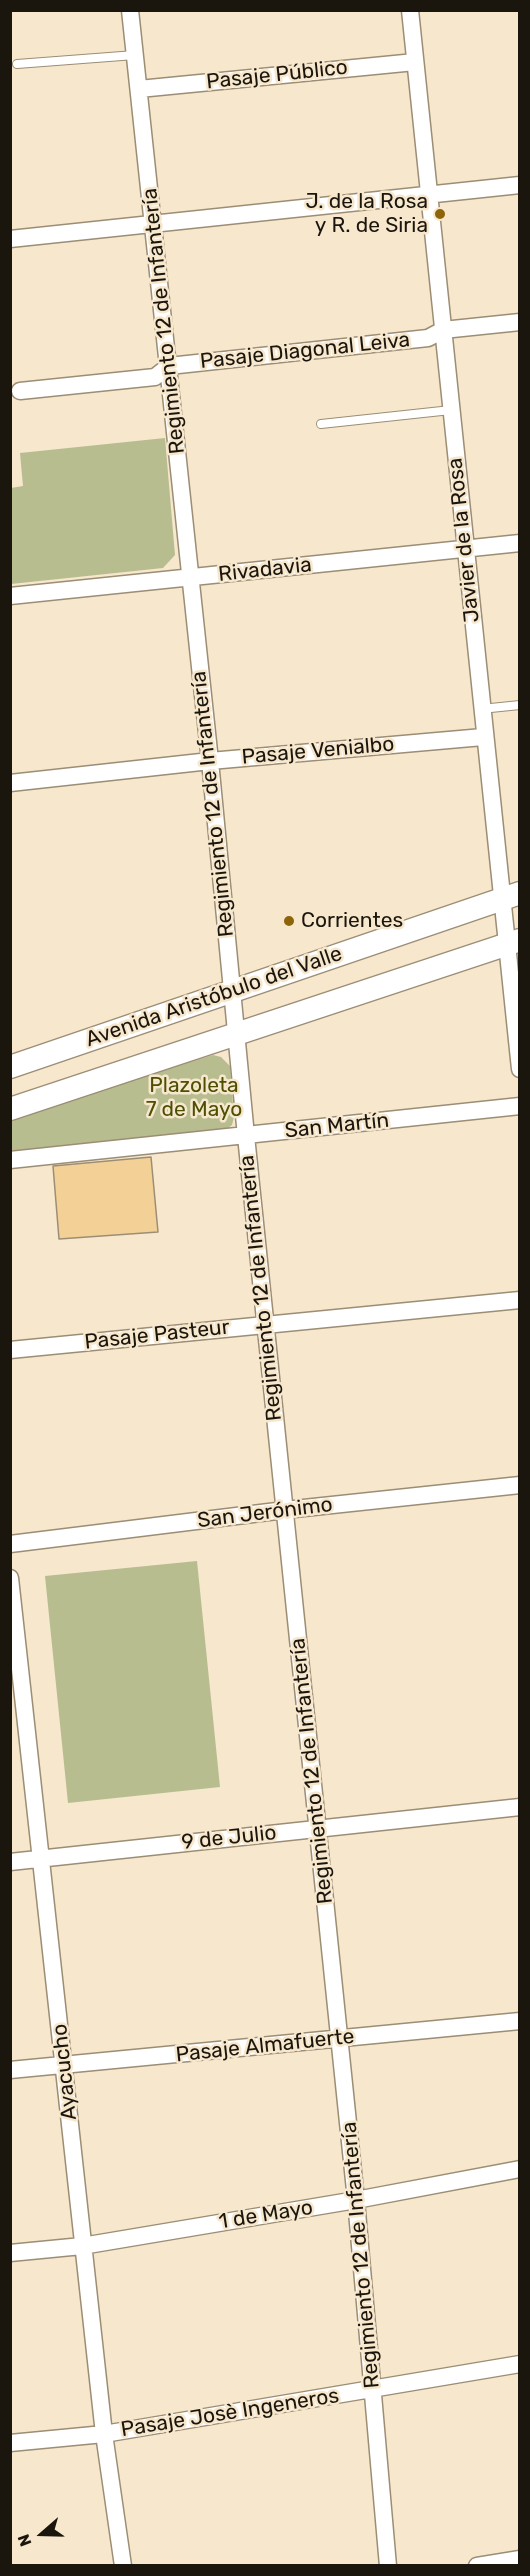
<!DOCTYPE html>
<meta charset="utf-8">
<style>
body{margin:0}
#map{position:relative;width:530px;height:2576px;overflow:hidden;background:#f7e7cd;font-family:Rubik,sans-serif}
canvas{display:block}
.frame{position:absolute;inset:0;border:12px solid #1b160d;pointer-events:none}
.north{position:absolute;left:12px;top:2504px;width:60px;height:60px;-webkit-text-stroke:4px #f7e7cd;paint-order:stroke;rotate:250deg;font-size:16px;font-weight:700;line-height:24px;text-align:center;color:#1b160d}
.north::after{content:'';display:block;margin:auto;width:21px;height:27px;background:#1b160d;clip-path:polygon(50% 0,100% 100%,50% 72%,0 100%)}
</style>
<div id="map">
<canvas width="530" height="2576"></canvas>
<div class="frame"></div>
<div class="north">N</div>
</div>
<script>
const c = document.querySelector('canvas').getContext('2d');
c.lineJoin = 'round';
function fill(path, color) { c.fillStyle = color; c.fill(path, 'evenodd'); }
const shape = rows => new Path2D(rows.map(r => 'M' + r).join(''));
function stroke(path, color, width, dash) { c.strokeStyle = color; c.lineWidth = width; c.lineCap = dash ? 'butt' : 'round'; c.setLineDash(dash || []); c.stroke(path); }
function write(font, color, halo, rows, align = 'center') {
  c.font = font + ' Rubik,sans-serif'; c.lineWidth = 5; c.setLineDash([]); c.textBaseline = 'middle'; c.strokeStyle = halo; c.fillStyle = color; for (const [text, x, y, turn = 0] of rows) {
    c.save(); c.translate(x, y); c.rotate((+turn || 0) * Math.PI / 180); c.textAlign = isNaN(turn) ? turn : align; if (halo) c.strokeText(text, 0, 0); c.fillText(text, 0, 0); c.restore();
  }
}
const green = shape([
 [165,438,175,555,163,568,11,584,11,488,23,486,20,453],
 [213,1055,221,1057,230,1066,234,1117,232,1125,224,1131,11,1151,11,1120,40,1108],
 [197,1561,220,1787,68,1803,45,1576]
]);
const building = shape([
 [151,1157,158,1232,59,1239,53,1166,151,1157]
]);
const lane = shape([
 [17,64,135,55],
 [321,424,451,410],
 [481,709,520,705]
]);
const street = shape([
 [130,10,210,761,246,1136,356,2200,388,2566],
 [410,10,520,1069],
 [139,89,415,62],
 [10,239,520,185],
 [20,391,155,377,169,366,428,338,443,330,520,322],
 [10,596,520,543],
 [10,783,210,761,483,737],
 [10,1160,520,1106],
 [10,1350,520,1300],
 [10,1544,285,1510,520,1485],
 [10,1578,104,2434,123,2566],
 [10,1862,520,1807],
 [10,2070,520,2021],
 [10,2253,82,2246,356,2200,520,2169],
 [10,2443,104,2434,520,2364],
 [477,2566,520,2559]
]);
const secondary = shape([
 [10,1067,520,893],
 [10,1109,520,940]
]);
const markers = [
 [440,214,6,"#8e6409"],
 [289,921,6,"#8e6409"]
];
const streetNames = [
 ["Pasaje Público",277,75,-6],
 ["Regimiento 12 de Infantería",164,321,-96],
 ["Pasaje Diagonal Leiva",305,351,-6],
 ["Javier de la Rosa",464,540,-96],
 ["Rivadavia",265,570,-6],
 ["Pasaje Venialbo",318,751,-5],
 ["Regimiento 12 de Infantería",213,804,-96],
 ["Avenida Aristóbulo del Valle",214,997,-19],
 ["San Martín",337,1126,-6],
 ["Regimiento 12 de Infantería",261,1288,-96],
 ["Pasaje Pasteur",157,1335,-6],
 ["San Jerónimo",265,1513,-7],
 ["Regimiento 12 de Infantería",312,1771,-96],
 ["9 de Julio",229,1838,-6],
 ["Pasaje Almafuerte",265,2046,-6],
 ["Ayacucho",65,2072,-96],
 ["1 de Mayo",266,2215,-9],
 ["Regimiento 12 de Infantería",361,2255,-95],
 ["Pasaje Josè Ingeneros",230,2413,-9]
];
const poiNames = [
 ["J. de la Rosa",428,202],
 ["y R. de Siria",428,226],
 ["Corrientes",301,921,"left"]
];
const parkNames = [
 ["Plazoleta",194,1086],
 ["7 de Mayo",194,1110]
];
fill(green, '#b7bd8f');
fill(building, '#f3d096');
stroke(building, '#9c8e76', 1.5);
stroke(lane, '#9c8d75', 10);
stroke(street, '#9c8d75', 19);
stroke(secondary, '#9c8d75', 25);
stroke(lane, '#fff', 8);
stroke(street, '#fff', 16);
stroke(secondary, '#fff', 22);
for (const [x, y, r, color] of markers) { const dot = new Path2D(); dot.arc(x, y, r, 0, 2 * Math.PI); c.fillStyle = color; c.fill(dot); stroke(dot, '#f7e7cd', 2); }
write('21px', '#1b160d', '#f7e7cd', streetNames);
write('21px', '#1b160d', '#f7e7cd', poiNames, 'right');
write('21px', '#4b5003', '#f7e7cd', parkNames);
</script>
